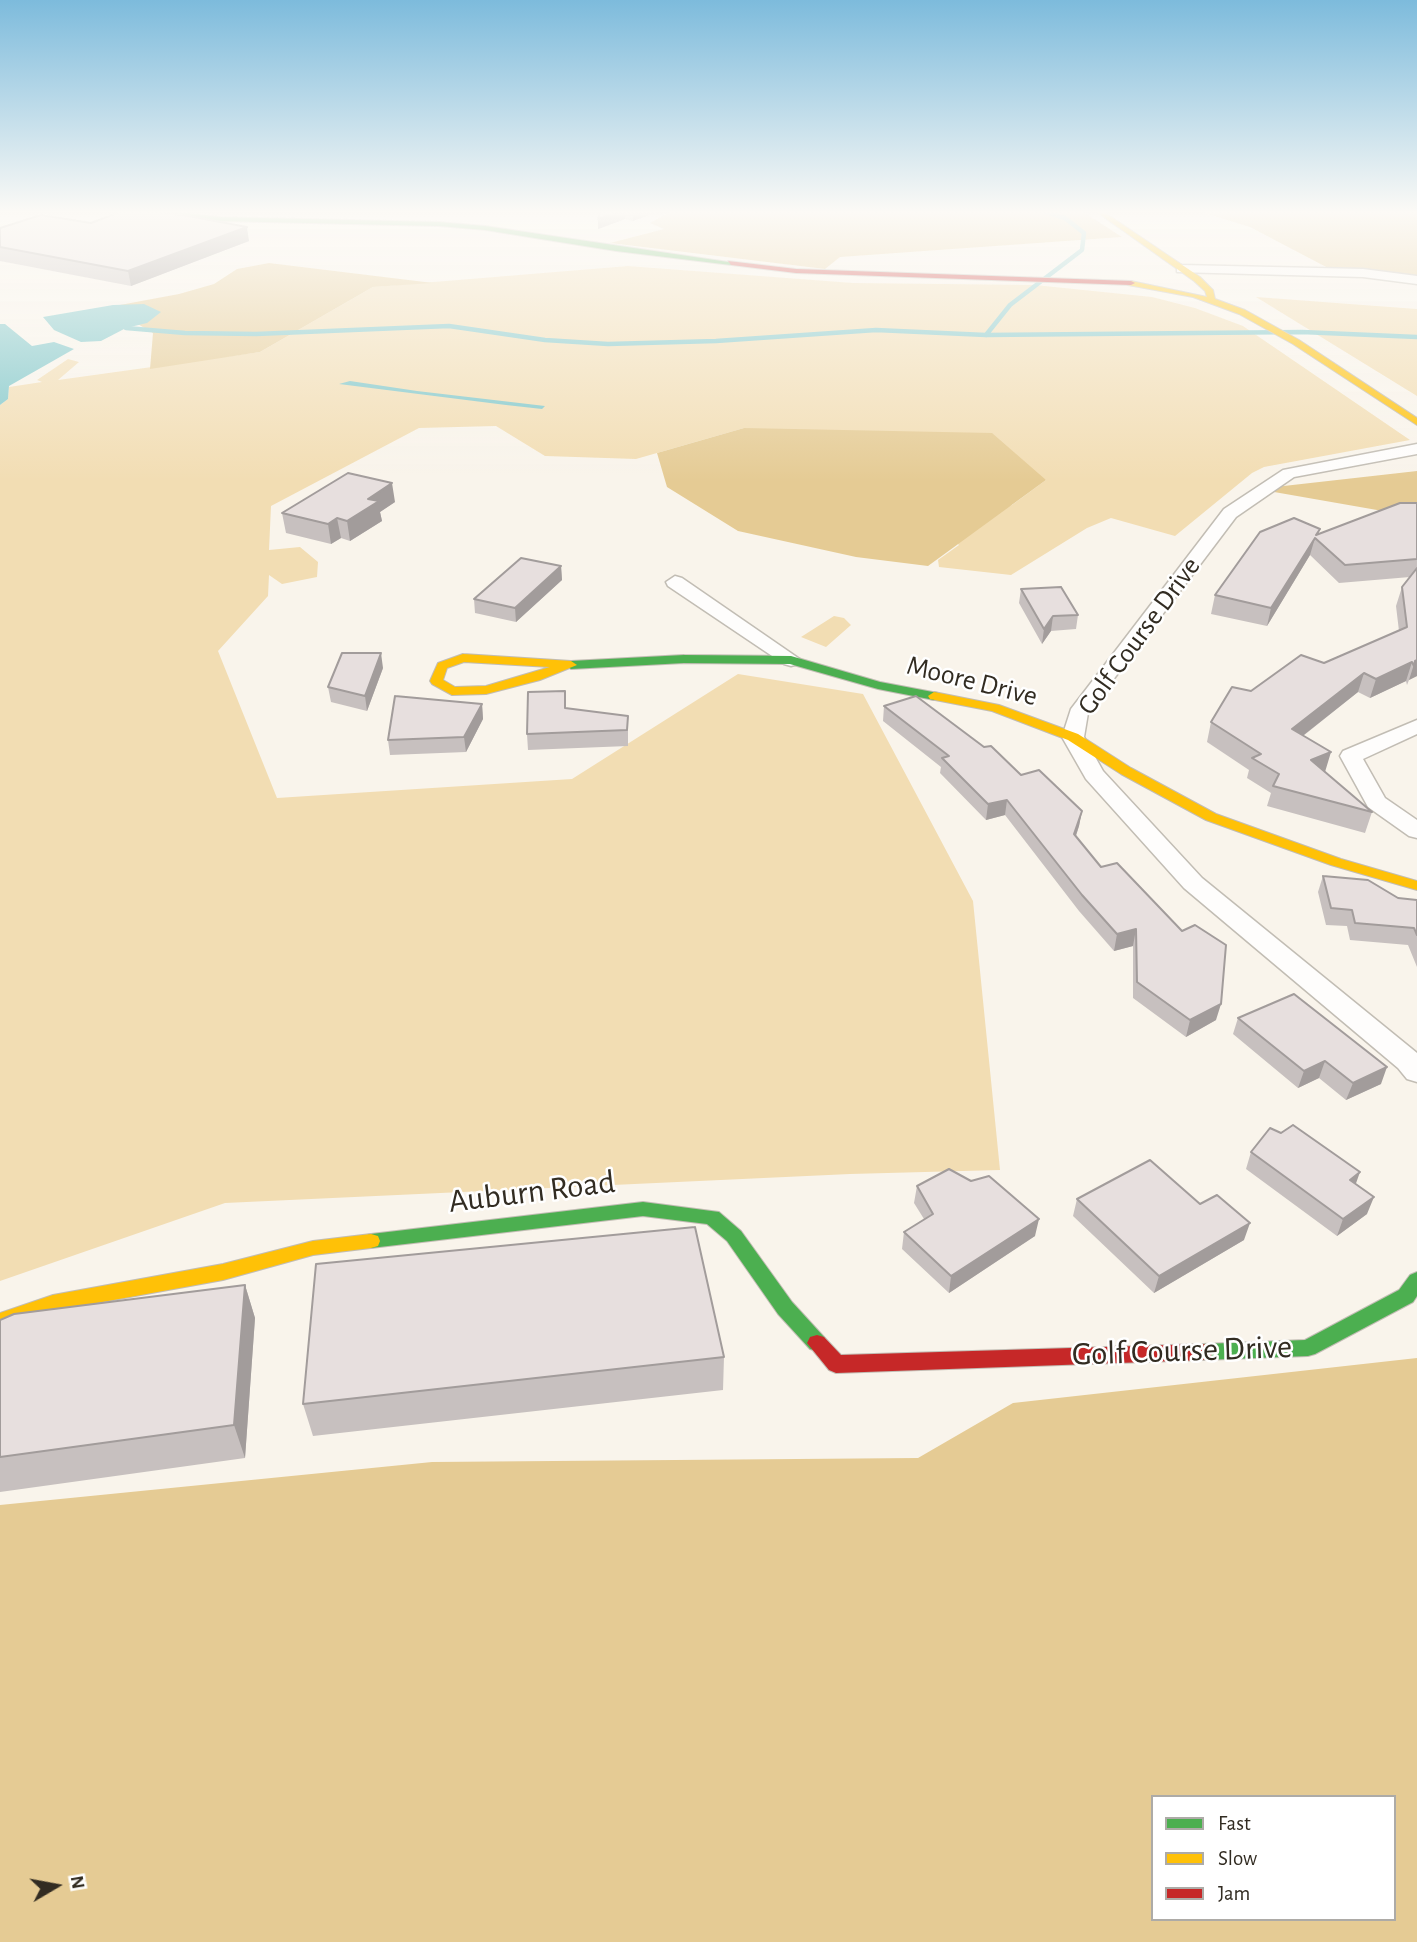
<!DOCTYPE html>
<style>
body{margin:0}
#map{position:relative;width:1417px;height:1942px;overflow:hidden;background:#f9f4eb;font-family:"Alegreya Sans",sans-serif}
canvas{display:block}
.legend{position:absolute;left:1151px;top:1795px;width:245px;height:126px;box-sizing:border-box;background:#fff;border:2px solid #adaba7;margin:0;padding:9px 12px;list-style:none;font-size:21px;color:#322c22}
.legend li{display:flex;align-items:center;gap:14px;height:35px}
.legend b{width:35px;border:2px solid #adaba7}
.north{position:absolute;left:21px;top:1851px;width:70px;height:70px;-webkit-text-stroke:5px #fff;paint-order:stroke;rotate:80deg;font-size:19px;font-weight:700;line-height:28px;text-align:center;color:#322c22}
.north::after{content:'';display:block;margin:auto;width:24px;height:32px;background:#322c22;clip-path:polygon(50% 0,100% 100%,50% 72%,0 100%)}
</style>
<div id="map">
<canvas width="1417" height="1942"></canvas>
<ul class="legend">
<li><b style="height:9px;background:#4caf50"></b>Fast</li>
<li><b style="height:9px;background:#ffc107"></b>Slow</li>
<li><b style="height:9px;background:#c62828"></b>Jam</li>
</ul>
<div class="north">N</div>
</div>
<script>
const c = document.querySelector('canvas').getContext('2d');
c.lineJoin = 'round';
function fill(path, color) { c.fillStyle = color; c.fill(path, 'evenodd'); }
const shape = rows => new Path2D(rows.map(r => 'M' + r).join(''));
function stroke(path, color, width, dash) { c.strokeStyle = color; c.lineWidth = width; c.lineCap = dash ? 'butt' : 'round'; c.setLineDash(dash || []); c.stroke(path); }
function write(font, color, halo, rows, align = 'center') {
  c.font = font + ' "Alegreya Sans",sans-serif'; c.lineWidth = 5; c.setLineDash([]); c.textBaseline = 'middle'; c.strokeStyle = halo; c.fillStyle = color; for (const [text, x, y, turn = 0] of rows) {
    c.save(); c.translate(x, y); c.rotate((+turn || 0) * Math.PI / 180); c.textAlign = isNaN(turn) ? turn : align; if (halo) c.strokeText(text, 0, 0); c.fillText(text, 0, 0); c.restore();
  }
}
const green = shape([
 [628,266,853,283,1035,285,1152,297,1195,308,1243,326,1410,440,1264,467,1252,473,1175,536,1111,518,1087,528,1011,575,939,567,938,560,959,545,953,539,988,512,1012,505,1046,480,744,428,636,459,545,456,496,426,419,428,271,506,269,550,300,547,318,562,317,577,282,584,269,575,268,596,218,651,277,798,572,779,738,674,863,694,973,901,1000,1170,850,1174,225,1203,0,1281,0,405,8,399,9,387,42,382,37,380,68,359,79,362,58,380,260,352,373,287],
 [1256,297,1417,309,1417,396],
 [834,616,844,618,851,625,826,647,801,637]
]);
const forest = shape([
 [673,210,1080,210,1122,237,840,257,825,269,610,243,664,229,650,223],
 [1195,210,1417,210,1417,278,1330,269,1250,227],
 [269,263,433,283,373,287,260,352,150,369,153,333,109,307,179,294,214,284,237,269],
 [744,428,992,433,1046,480,928,566,856,557,738,531,667,487,657,453],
 [1417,471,1417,517,1257,489],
 [1417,1358,1417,1942,0,1942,0,1505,432,1462,918,1458,1013,1403],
 [1153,1797,1394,1797,1394,1919,1153,1919]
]);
const water = shape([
 [144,304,161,312,147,323,126,328,101,341,81,342,54,330,43,317,113,305],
 [0,324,5,324,32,346,54,342,74,349,9,386,8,399,0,405],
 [350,381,417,391,545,406,542,409,506,405,339,384]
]);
const stream = shape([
 [126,328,185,333,256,334,449,326,545,340,608,344,716,341,876,330,986,335,1302,332,1417,337],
 [986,335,1010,305,1082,250,1084,233,1065,218,1040,210]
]);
const street = shape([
 [1181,265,1363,269,1417,276,1417,284,1363,277,1177,272,1177,266,1181,265],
 [1417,444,1417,454,1294,477,1236,517,1088,713,1084,737,1103,771,1202,878,1417,1053,1417,1082,1407,1079,1398,1068,1184,888,1086,779,1062,737,1071,709,1224,509,1283,470,1417,444],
 [675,576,682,578,801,660,798,664,791,666,784,664,668,586,666,582,675,576],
 [1417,720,1417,734,1363,759,1385,798,1417,820,1417,838,1409,836,1368,807,1340,756,1343,751,1417,720]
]);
const fast = shape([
 [161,210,221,217,439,222,485,226,735,263,731,265,616,251,485,230,439,226,221,221,184,218,161,210],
 [684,655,791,656,880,682,938,693,940,696,934,700,878,689,790,664,684,663,571,669,565,665,571,661,684,655],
 [643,1202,719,1212,741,1231,792,1302,824,1337,827,1343,824,1349,817,1351,810,1349,778,1314,727,1241,707,1224,643,1216,371,1248,364,1246,362,1241,364,1236,371,1234,643,1202],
 [1417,1272,1417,1296,1413,1302,1315,1354,1308,1356,1203,1360,1196,1358,1193,1352,1196,1346,1203,1344,1305,1340,1399,1290,1410,1275,1417,1272]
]);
const slow = shape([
 [1094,210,1101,210,1200,277,1213,290,1215,299,1245,310,1299,340,1417,418,1417,425,1293,344,1239,314,1193,297,1128,285,1131,281,1207,297,1205,291,1194,281,1094,210],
 [463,654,571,661,577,665,540,680,486,694,452,695,432,684,430,681,438,663,463,654],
 [464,662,550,667,486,686,455,687,443,680,447,668,464,662],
 [934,692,999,705,1078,734,1131,768,1216,814,1341,859,1417,881,1417,890,1331,865,1206,820,1121,774,1068,740,992,711,930,699,928,696,934,692],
 [371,1234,378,1236,380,1241,378,1246,371,1248,313,1255,223,1280,53,1311,0,1329,0,1313,53,1295,223,1264,313,1241,371,1234]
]);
const jam = shape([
 [728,261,796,269,1131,281,1135,283,1131,285,796,273,731,265,728,261],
 [817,1335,824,1337,841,1355,1203,1344,1210,1346,1213,1352,1210,1358,1203,1360,836,1373,829,1370,807,1343,810,1337,817,1335]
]);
const wall = shape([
 [601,210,663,210,633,221,625,219,598,229],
 [91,223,249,241,131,286,0,261,0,228],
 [395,502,380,512,382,521,350,541,341,538,331,544,286,533,282,513],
 [1417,503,1417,676,1409,680,1407,685,1406,681,1370,698,1358,692,1303,736,1325,772,1372,812,1365,833,1267,806,1271,793,1247,778,1249,770,1207,742,1211,722,1251,691,1324,663,1399,631,1396,606,1402,587,1410,577,1339,583,1310,555,1267,626,1211,614,1215,595,1320,529,1318,534],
 [561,566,562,580,516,622,475,613,474,599],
 [1021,589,1078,615,1076,629,1051,631,1042,644,1019,603],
 [383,668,367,711,331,702,328,687],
 [482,704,483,719,466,752,390,755,388,740],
 [884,706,1021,775,1082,811,1079,826,1076,836,1216,1020,1186,1037,1133,998,1133,946,1114,951,1079,911,1005,815,986,820,940,773,941,767,883,721],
 [566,709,628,716,628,746,528,750,527,734],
 [1323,876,1398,898,1417,900,1417,967,1408,945,1350,940,1347,926,1326,925,1318,892],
 [1238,1018,1381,1084,1346,1100,1319,1078,1298,1088,1233,1034],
 [1251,1152,1356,1184,1367,1214,1337,1236,1246,1169],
 [917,1186,1035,1236,949,1293,902,1249,904,1232,924,1219,914,1203],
 [1077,1199,1200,1204,1244,1240,1154,1293,1073,1216],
 [245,1285,255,1318,245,1458,0,1492,0,1320],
 [724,1357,723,1390,313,1436,303,1404]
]);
const shadedWall = shape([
 [625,210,625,219,598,229,598,219],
 [637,210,663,210,633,221,633,211],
 [247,227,249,241,131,286,128,271],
 [392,483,395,502,380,512,382,521,350,541,347,521,368,499],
 [337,518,341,538,331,544,328,524],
 [1315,538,1310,555,1267,626,1271,608],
 [561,566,562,580,516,622,515,608],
 [1053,616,1051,631,1042,644,1044,629],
 [381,653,383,668,367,711,365,696],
 [1417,660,1417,676,1409,680,1415,661],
 [1412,662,1406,681,1370,698,1376,679],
 [1364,673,1358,692,1286,749,1292,729],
 [482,704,483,719,466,752,464,737],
 [1331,752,1325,772,1311,760],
 [1007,800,1005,815,986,820,988,804],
 [1082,811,1079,826,1071,850,1074,834],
 [1136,929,1133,946,1114,951,1117,934],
 [1221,1004,1216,1020,1186,1037,1190,1020],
 [1325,1061,1319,1078,1298,1088,1304,1071],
 [1387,1067,1381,1084,1346,1100,1353,1083],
 [1360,1172,1354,1189,1350,1180],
 [1374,1197,1367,1214,1337,1236,1343,1219],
 [1039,1219,1035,1236,949,1293,951,1276],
 [1250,1223,1244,1240,1154,1293,1159,1276],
 [245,1285,255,1318,245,1458,234,1425]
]);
const building = shape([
 [125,210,136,210,183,215,247,227,128,271,0,247,0,228,41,215,91,223,125,210],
 [601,210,624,210,598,219,601,210],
 [348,473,392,483,368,499,379,501,347,521,337,518,328,524,282,513,348,473],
 [1400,503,1417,503,1417,559,1345,565,1315,538,1271,608,1215,595,1260,532,1294,518,1320,529,1316,535,1400,503],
 [521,558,561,566,515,608,474,599,521,558],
 [1417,568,1417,660,1415,661,1414,666,1412,662,1376,679,1364,673,1292,729,1331,752,1311,760,1372,812,1273,786,1279,774,1252,758,1261,754,1211,722,1232,687,1251,691,1301,655,1324,663,1407,627,1402,587,1417,568],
 [1061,587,1078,615,1053,616,1044,629,1021,589,1061,587],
 [342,653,381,653,365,696,328,687,342,653],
 [565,691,565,708,628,716,627,730,527,734,528,692,565,691],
 [395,696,482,704,464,737,388,740,395,696],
 [916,696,984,747,991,746,1021,775,1039,770,1082,811,1074,834,1101,867,1117,863,1182,931,1195,925,1226,945,1221,1004,1190,1020,1137,982,1136,929,1117,934,1082,895,1007,800,988,804,942,758,949,756,884,706,916,696],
 [1323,876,1368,880,1398,898,1417,900,1417,935,1414,928,1355,923,1352,910,1331,908,1323,876],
 [1294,994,1387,1067,1353,1083,1325,1061,1304,1071,1238,1018,1294,994],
 [1293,1125,1360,1172,1350,1180,1374,1197,1343,1219,1251,1152,1270,1128,1281,1133,1293,1125],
 [1150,1160,1200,1204,1217,1195,1250,1223,1159,1276,1077,1199,1150,1160],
 [949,1169,971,1181,989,1176,1039,1219,951,1276,904,1232,933,1214,917,1186,949,1169],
 [695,1227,724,1357,303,1404,316,1264,695,1227],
 [245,1285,234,1425,0,1457,0,1320,14,1314,245,1285]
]);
const streetNames = [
 ["Golf Course Drive",1139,636,-54],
 ["Moore Drive",972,681,14]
];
const nearStreetnames = [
 ["Auburn Road",532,1192,-7],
 ["Golf Course Drive",1182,1351,-2]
];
fill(green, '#f2ddb3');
fill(forest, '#e5cb94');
fill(water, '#7dc6c9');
stroke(stream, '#7dc6c9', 4.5);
stroke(street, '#c2bdb4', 3);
stroke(fast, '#c2bdb4', 2);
stroke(slow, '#c2bdb4', 2);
stroke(jam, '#c2bdb4', 2);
fill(street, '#fefdfc');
fill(fast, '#4caf50');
fill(slow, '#ffc107');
fill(jam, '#c62828');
fill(wall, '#c7c0bf');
fill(shadedWall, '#a29c9b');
fill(building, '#e7dfde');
stroke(building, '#a29c9b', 2);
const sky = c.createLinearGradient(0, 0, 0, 482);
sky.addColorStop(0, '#7dbbdc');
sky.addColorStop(0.44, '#fcfaf6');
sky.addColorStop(1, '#fcfaf600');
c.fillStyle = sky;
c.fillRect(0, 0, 1417, 482);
write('28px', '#322c22', '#fff', streetNames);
write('33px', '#322c22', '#fff', nearStreetnames);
</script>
